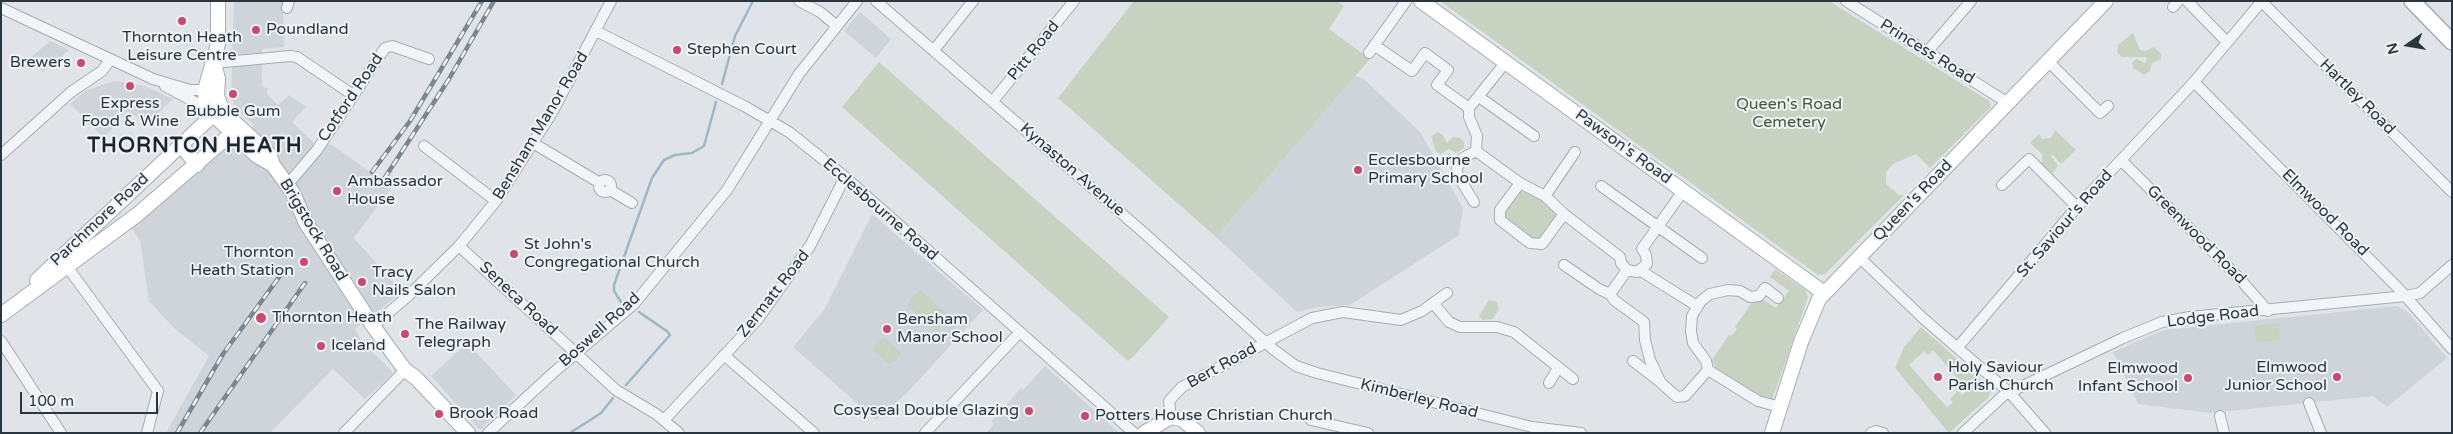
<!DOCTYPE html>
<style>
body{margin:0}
#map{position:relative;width:2453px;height:434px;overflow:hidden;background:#e0e4e8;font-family:"Varela Round",sans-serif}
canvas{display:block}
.frame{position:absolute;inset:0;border:2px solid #29353f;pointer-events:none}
.north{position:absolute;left:2383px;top:20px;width:50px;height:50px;-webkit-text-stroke:4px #eff3f6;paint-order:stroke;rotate:257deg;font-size:14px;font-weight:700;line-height:20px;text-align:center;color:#29353f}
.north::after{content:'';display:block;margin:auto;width:18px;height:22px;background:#29353f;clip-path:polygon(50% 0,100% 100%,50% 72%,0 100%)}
.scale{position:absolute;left:20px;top:392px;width:138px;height:22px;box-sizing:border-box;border:2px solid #29353f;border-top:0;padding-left:6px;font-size:15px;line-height:18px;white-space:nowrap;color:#29353f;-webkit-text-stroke:4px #eff3f6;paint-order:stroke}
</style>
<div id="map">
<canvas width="2453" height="434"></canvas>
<div class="frame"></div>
<div class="north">N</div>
<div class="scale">100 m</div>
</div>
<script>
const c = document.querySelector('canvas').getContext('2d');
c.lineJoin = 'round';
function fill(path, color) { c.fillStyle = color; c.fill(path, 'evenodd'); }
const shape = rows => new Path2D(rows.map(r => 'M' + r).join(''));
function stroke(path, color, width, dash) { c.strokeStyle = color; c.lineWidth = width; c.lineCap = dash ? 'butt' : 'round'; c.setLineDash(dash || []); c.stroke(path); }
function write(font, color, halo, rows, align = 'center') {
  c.font = font + ' "Varela Round",sans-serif'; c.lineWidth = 4; c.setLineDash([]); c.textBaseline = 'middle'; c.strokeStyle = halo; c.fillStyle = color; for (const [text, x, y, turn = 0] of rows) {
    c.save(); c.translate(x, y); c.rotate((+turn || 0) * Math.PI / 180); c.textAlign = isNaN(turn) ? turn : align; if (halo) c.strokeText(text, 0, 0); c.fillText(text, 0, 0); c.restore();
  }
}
const built = shape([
 [234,1,283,1,284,47,262,49,262,87,268,88,267,94,278,105,289,95,306,107,292,122,314,143,332,145,392,187,354,238,402,292,355,329,363,343,392,371,392,374,365,399,333,369,270,433,166,433,209,356,174,328,149,301,140,241,132,229,254,125,237,110,231,98],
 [860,12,891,39,876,58,844,31],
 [50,41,69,50,43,72,30,58],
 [1355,76,1364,79,1420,132,1463,208,1459,235,1350,305,1318,307,1297,312,1216,237],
 [114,81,142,85,173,99,147,124,127,111,104,138,70,104,85,91],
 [872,214,983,310,906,394,876,420,793,347,824,310],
 [2397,306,2408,312,2447,358,2387,407,2373,396,2210,413,2138,404,2113,352,2164,330],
 [467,343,516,395,481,429,478,428,431,376],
 [1045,366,1119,433,986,433,994,424,991,422,1021,388,1023,390]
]);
const green = shape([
 [1134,1,1337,1,1344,6,1329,29,1370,59,1216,237,1058,98],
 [1440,1,1829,1,1989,101,1991,105,1989,109,1930,168,1916,154,1893,164,1886,172,1886,184,1899,195,1904,195,1825,274,1818,275],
 [2133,33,2140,50,2145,51,2154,47,2161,54,2161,59,2152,63,2150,71,2144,75,2133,68,2132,63,2136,59,2145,63,2147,60,2146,57,2122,57,2117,52,2118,45],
 [879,62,1169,317,1132,358,1128,361,842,107],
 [2055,130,2076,150,2061,164,2053,155,2051,156,2058,166,2052,173,2042,164,2042,154,2030,143,2039,134,2042,139,2051,138],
 [1438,132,1443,135,1447,143,1453,137,1460,138,1464,142,1464,148,1456,153,1449,149,1441,154,1436,152,1431,136],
 [1519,190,1540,198,1540,200,1546,202,1556,215,1557,219,1542,241,1528,238,1530,236,1510,221,1506,222,1502,213],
 [1775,269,1805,290,1808,297,1772,400,1760,397,1716,369,1712,360,1729,335,1731,336,1737,329,1735,327,1753,301,1762,299,1776,308,1789,291,1770,277],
 [920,290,949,316,936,331,907,305,914,294,916,295],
 [1489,300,1497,302,1499,310,1492,319,1483,320,1479,316],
 [2279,323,2280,340,2256,342,2254,326],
 [1921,327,1991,389,1989,397,1949,433,1895,368,1904,347],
 [1933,350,1968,390,1962,395,1958,391,1950,399,1953,402,1947,407,1909,365,1924,351,1928,355],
 [884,337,901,353,895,362,893,361,890,365,873,350,878,340,880,341]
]);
const stream = shape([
 [722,84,735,36,753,1],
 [621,302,614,291,614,285,652,178,664,160,675,155,692,153,704,146,716,102],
 [626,385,670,335,668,332,639,312],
 [570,433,601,413,613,398]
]);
const street = shape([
 [799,1,820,12,837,26],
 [876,1,1143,232,1274,350,1296,366,1317,373,1532,427,1581,433],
 [1846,1,2008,103],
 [2187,1,2227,42],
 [2262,2,2452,192],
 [2173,7,2178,1],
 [1,8,153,79,190,90,205,90],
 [287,8,289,1],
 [596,31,746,107,789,132,845,177,1134,433],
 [1374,45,1412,71,1425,53,1448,70,1437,85,1469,108],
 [934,50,973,1],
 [1927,52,1971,1],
 [1369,53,1406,1],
 [2048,61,2100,113,2108,106],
 [214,63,290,56,297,57,353,95],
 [1505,63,1469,108,1469,117,1477,136,1476,151,1520,183,1545,196,1564,214,1542,244,1530,243,1500,220,1500,210,1520,183],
 [2194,82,2399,289,2452,349],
 [165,86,206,108],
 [1479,97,1534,136],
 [993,101,1074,1],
 [533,143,600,183],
 [424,146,496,201],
 [1,155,71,92,102,71,110,60],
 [2121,160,2239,278,2268,311],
 '599 186a6 6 0 1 1 12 0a6 6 0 1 1-12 0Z',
 [288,184,317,150,385,48,392,46,429,59],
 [2002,185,2029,159,2077,207],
 [1601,186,1702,258],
 [610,190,632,203],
 [1545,196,1575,152],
 [1474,202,1457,174,1457,168,1463,158,1476,151],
 [1564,214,1620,257,1621,263,1627,270,1637,272,1647,264,1646,255,1642,249,1683,191],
 [459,246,616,390,656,414,679,433],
 [1859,257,1925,320,2010,393,2045,433],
 [63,261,158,391,147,433],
 [1564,265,1599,289,1610,294,1614,300,1644,322,1645,340,1650,360,1661,383,1677,397,1685,396,1708,370],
 [1641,271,1697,306],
 [1610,294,1627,270],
 [1434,304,1449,322,1460,327,1497,327,1514,332,1573,379],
 [373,326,407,297,459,246,496,201,553,111,611,1],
 [1,341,61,433],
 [1958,347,2077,207,2194,82,2262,1],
 [724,355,814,433],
 [1633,361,1659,381],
 [1708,370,1706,361,1693,343,1691,331,1692,316,1701,301,1710,294,1728,290,1740,291,1750,297,1759,296,1765,288,1778,298],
 [1708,370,1758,401,1780,407],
 [1549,383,1558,368],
 [2309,403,2321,433],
 [2220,416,2224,433],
 [1171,417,1169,401,1182,387,1312,318,1343,312,1401,320,1422,311,1447,293],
 [664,420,758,319,810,246,845,177],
 [1311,420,1368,433],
 [344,433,405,370],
 [488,433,553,373,634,304,727,190,799,74,857,1],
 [925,433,1020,332],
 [1871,433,1876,431,1883,433],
 [1963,433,2004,395,2123,338,2162,322,2190,317,2406,296,2420,293,2452,265]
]);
const secondary = shape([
 [218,1,218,44,205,90,206,108,257,156,273,165],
 [1421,1,1824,293],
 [214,63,218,79,217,96,223,112,269,154,273,165,293,193,306,223,373,326,405,370,416,378,468,433],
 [181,145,197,165],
 [37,280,213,115,223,112],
 [1,315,138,214,239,127],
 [1144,433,1171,417,1182,419,1198,433],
 [1772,433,1801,342,1819,299,2106,1]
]);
const primary = shape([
 [2412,1,2452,42]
]);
const rail = shape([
 [372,172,410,121,482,1],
 [384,179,449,79,494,1],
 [177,433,223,354,285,269],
 [200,433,305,283]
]);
const markers = [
 [182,21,5,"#c84a71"],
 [256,30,5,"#c84a71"],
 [677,50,5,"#c84a71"],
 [81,63,5,"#c84a71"],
 [130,86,5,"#c84a71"],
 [233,94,5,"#c84a71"],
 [1358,170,5,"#c84a71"],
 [337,191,5,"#c84a71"],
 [514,254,5,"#c84a71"],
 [304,262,5,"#c84a71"],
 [362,282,5,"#c84a71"],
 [261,318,6,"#c84a71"],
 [887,329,5,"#c84a71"],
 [405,334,5,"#c84a71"],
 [321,346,5,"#c84a71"],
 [1938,377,5,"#c84a71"],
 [2337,377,5,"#c84a71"],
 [2188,378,5,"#c84a71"],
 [1029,411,5,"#c84a71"],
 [439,414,5,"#c84a71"],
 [1085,416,5,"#c84a71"]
];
const poiNames = [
 ["Poundland",266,30],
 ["Thornton Heath",182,38,"center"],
 ["Leisure Centre",182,56,"center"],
 ["Stephen Court",687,50],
 ["Brewers",71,63,"right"],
 ["Express",130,104,"center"],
 ["Food & Wine",130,122,"center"],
 ["Bubble Gum",233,112,"center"],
 ["Ecclesbourne",1368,161],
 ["Primary School",1368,179],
 ["Ambassador",347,182],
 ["House",347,200],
 ["St John's",524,245],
 ["Congregational Church",524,263],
 ["Thornton",294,253,"right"],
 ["Heath Station",294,271,"right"],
 ["Tracy",372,273],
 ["Nails Salon",372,291],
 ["Thornton Heath",272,318],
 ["Bensham",897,320],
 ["Manor School",897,338],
 ["The Railway",415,325],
 ["Telegraph",415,343],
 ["Iceland",331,346],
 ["Holy Saviour",1948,368],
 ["Parish Church",1948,386],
 ["Elmwood",2327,368,"right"],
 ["Junior School",2327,386,"right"],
 ["Elmwood",2178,369,"right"],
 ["Infant School",2178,387,"right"],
 ["Cosyseal Double Glazing",1019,411,"right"],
 ["Brook Road",449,414],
 ["Potters House Christian Church",1095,416]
];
const streetNames = [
 ["Pitt Road",1034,51,-51],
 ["Princess Road",1927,52,32],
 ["Hartley Road",2357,97,45],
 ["Cotford Road",351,98,-56],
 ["Bensham Manor Road",541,126,-59],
 ["Pawson's Road",1623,147,36],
 ["Kynaston Avenue",1072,170,41],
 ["Queen's Road",1913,201,-46],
 ["Ecclesbourne Road",880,210,41],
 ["Elmwood Road",2325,213,45],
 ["Parchmore Road",100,220,-43],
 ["St. Saviour's Road",2065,224,-49],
 ["Brigstock Road",313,230,59],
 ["Greenwood Road",2196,235,45],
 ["Zermatt Road",774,294,-52],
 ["Seneca Road",518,299,43],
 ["Lodge Road",2213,317,-7],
 ["Boswell Road",600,330,-42],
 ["Bert Road",1222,366,-29],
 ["Kimberley Road",1419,399,14]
];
const parkNames = [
 ["Queen's Road",1789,105],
 ["Cemetery",1789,123]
];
const districtNames = [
 ["THORNTON HEATH",195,146]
];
fill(built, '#ced4da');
fill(green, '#c8d2c1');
stroke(stream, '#9cb8c7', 2.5);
stroke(street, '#a5acb2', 12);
stroke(secondary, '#a5acb2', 16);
stroke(primary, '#a0abb3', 18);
stroke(street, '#f2f5f7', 10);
stroke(secondary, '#fff', 14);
stroke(primary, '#fff', 15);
stroke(rail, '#7a8691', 4.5);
stroke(rail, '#eff3f6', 2.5, [8]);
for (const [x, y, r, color] of markers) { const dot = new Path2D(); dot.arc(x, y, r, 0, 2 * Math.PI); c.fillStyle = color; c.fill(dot); stroke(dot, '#eff3f6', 2); }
write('16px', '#29353f', '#eff3f6', poiNames, 'left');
write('16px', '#29353f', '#eff3f6', streetNames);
write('16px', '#435a37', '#eff3f6', parkNames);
c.letterSpacing = '1px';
write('bold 21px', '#1b2630', '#eff3f6', districtNames);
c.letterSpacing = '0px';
</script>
